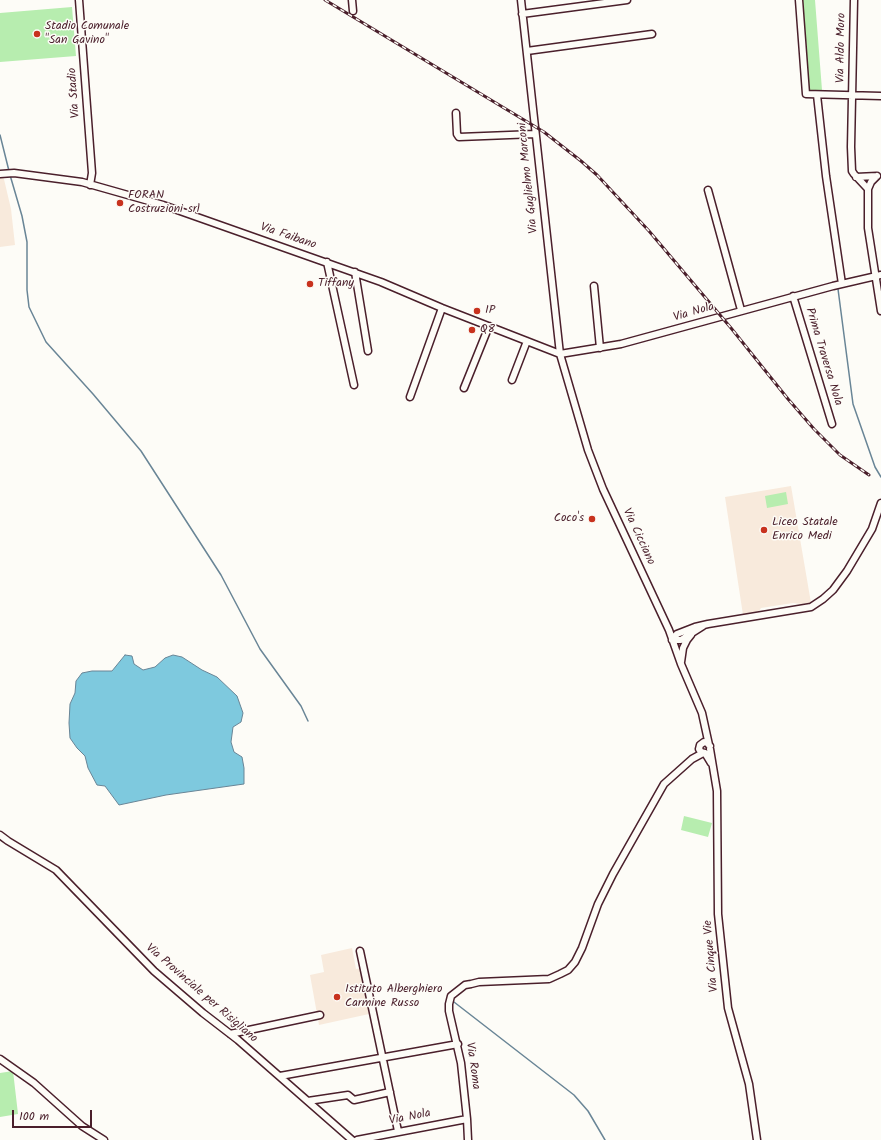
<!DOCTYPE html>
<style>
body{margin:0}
#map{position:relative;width:881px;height:1140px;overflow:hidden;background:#fdfcf7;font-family:Kalam,sans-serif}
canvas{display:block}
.scale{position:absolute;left:12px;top:1110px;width:80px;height:18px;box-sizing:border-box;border:2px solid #4a1f2b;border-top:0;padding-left:5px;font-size:12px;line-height:14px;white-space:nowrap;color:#4a1f2b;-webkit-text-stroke:3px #fdfcf7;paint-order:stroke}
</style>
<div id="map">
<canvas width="881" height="1140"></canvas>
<div class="scale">100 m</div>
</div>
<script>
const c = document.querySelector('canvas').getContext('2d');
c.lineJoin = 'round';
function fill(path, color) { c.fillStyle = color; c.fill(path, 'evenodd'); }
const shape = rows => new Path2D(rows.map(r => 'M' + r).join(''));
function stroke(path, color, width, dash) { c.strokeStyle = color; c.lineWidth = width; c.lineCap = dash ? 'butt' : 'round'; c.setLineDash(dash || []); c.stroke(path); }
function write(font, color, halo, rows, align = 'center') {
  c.font = font + ' Kalam,sans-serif'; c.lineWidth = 3; c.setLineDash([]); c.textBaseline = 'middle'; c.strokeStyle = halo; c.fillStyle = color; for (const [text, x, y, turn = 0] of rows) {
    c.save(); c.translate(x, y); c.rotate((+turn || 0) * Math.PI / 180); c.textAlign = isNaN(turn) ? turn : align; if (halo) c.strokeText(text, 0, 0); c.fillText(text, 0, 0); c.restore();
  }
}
const built = shape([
 [3,175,11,209,15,245,0,247,0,176],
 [791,486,811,603,802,604,793,603,761,608,759,611,753,613,743,615,725,497],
 [352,948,356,969,361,968,369,1014,319,1025,310,975,324,972,321,955]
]);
const green = shape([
 [802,0,815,0,822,90,809,91],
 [72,7,76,56,0,62,0,13],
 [786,492,788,504,767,508,765,496],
 [684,816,712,823,708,837,681,830],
 [13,1071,18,1114,0,1117,0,1073]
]);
const water = shape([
 [125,655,132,656,134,664,143,670,155,667,165,658,173,655,182,657,202,670,217,677,237,696,243,713,241,722,233,727,231,742,234,752,242,757,244,768,244,784,166,795,119,805,105,786,97,785,88,768,85,756,77,748,70,738,69,723,70,704,75,693,76,681,82,673,92,671,112,671,125,655]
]);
const stream = shape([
 [0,135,9,171],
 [10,175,22,216,27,242,27,290,29,307,46,342,93,394,141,451,221,575,260,649,301,706,308,721],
 [838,289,853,404,875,467,881,477],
 [454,1002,574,1095,588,1111,605,1140]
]);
const minor = shape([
 [79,0,92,173,90,185],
 [352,0,353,11],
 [521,0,560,354,588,450,603,489,669,630,681,664,702,713,709,745],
 [799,0,806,94,881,96],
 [854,0,851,147,852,171,854,174,868,189],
 [522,14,627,0],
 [527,51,652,34],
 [817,95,826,176,842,284],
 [456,113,457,134,459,137,535,134],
 [0,174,14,173,82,182,163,205,381,282,442,308,560,354],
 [877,176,871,182,868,189,868,228,881,311],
 [856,177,877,176],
 [708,190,741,310],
 [327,262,354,385],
 [355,272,368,351],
 [594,286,600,348],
 [793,296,832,424],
 [560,354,621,344,833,286,881,275],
 [512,380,527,341],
 [464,388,489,326],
 [410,397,442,308],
 [672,640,677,634,695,627,708,624,811,607,823,599,833,590,847,571,872,529,881,503],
 [672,640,681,640,703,626],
 [681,662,683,648,687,640,691,635],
 [710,746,707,743,704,742,700,745,699,749,701,752,705,753,711,763],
 [710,749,717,791,718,914,728,1008,749,1084,757,1140],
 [0,835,8,841,56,870,154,971,203,1013,238,1040,352,1140],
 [360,951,398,1131],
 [230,1034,320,1015],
 [0,1059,34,1083,82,1126,104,1140],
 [280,1076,458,1044],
 [308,1101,348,1095,354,1100,390,1092],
 [357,1140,467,1119],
 [468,1140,467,1119,461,1063,449,1011,449,1004,451,996,465,985,471,984,479,982,549,979,560,974,568,970,575,962,582,948,598,904,613,874,664,784,692,759,703,753]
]);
const rail = shape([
 [325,0,544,132,581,161,597,175,649,231,731,328,788,399,814,429,840,455,869,475]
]);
const markers = [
 [37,34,4,"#c8321e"],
 [120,203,4,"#c8321e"],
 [310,284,4,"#c8321e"],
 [477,311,4,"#c8321e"],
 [472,330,4,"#c8321e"],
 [592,519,4,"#c8321e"],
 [764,530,4,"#c8321e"],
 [337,997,4,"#c8321e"]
];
const poiNames = [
 ["Stadio Comunale",45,27],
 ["\"San Gavino\"",45,41],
 ["FORAN",128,196],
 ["Costruzioni srl",128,210],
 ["Tiffany",318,284],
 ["IP",485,311],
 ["Q8",480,330],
 ["Coco's",584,519,"right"],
 ["Liceo Statale",772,523],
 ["Enrico Medi",772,537],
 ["Istituto Alberghiero",345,990],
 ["Carmine Russo",345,1004]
];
const streetNames = [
 ["Via Aldo Moro",842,48,-89],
 ["Via Stadio",75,93,-94],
 ["Via Guglielmo Marconi",529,178,-96],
 ["Via Faibano",288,237,19],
 ["Via Nola",694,313,-16],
 ["Prima Traversa Nola",823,357,73],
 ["Via Cicciano",638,537,65],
 ["Via Cinque Vie",712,956,-95],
 ["Via Provinciale per Risigliano",201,994,41],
 ["Via Roma",472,1066,82],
 ["Via Nola",410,1118,-11]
];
fill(built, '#f8eadc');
fill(green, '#b7edaf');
fill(water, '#7ec9de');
stroke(water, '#698596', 1);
stroke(stream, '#698596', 1.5);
stroke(minor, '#4a1f2b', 9);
stroke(minor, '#fdfcf7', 6);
stroke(rail, '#4a1f2b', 3);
stroke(rail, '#fdfcf7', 1.5, [4.5]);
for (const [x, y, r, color] of markers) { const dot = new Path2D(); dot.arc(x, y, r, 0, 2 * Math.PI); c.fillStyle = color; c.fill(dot); stroke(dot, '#fdfcf7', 1.5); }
write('12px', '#4a1f2b', '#fdfcf7', poiNames, 'left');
write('12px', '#4a1f2b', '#fdfcf7', streetNames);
</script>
